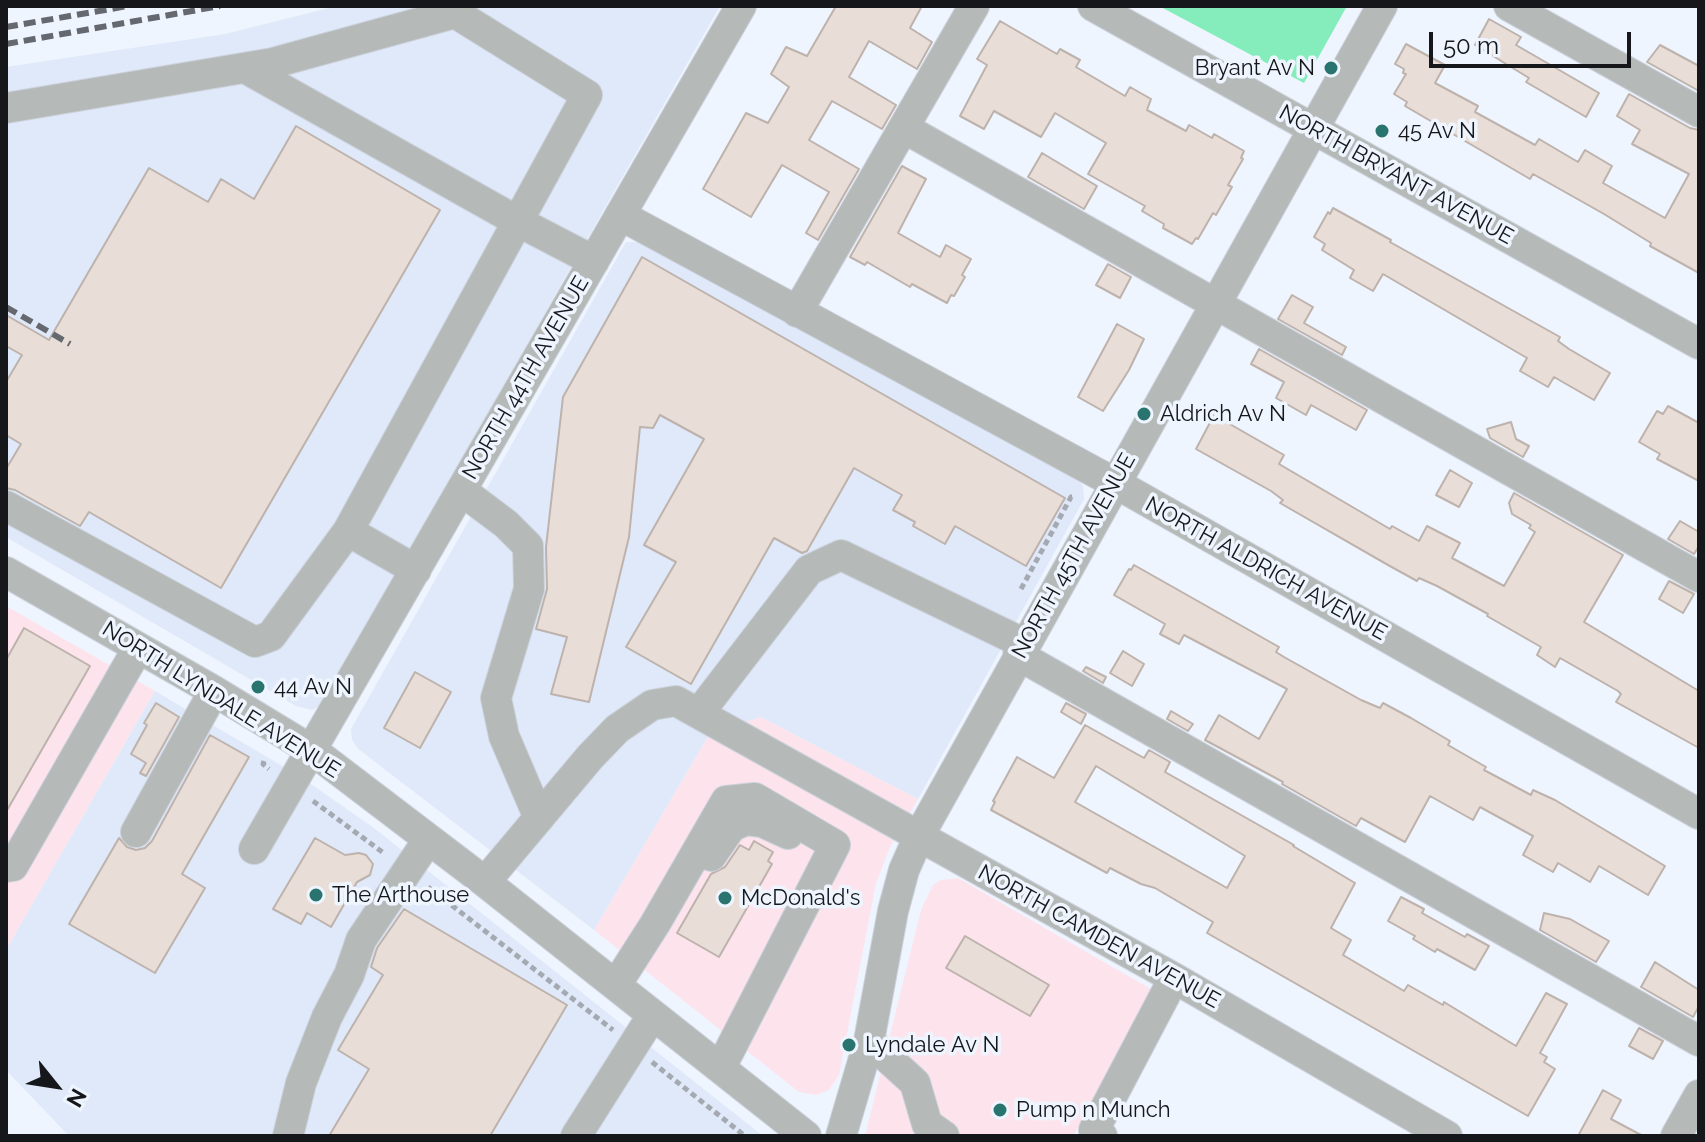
<!DOCTYPE html>
<style>
body{margin:0}
#map{position:relative;width:1705px;height:1142px;overflow:hidden;background:#eff5ff;font-family:Raleway,sans-serif}
canvas{display:block}
.frame{position:absolute;inset:0;border:8px solid #15171b;pointer-events:none}
.north{position:absolute;left:16px;top:1046px;width:80px;height:80px;-webkit-text-stroke:6px #eff5ff;paint-order:stroke;rotate:120deg;font-size:22px;font-weight:700;line-height:32px;text-align:center;color:#15171b}
.north::after{content:'';display:block;margin:auto;width:28px;height:36px;background:#15171b;clip-path:polygon(50% 0,100% 100%,50% 72%,0 100%)}
.scale{position:absolute;left:1429px;top:32px;width:202px;height:36px;box-sizing:border-box;border:4px solid #15171b;border-top:0;padding-left:10px;font-size:24px;line-height:28px;white-space:nowrap;color:#15171b;-webkit-text-stroke:6px #eff5ff;paint-order:stroke}
</style>
<div id="map">
<canvas width="1705" height="1142"></canvas>
<div class="frame"></div>
<div class="north">N</div>
<div class="scale">50 m</div>
</div>
<script>
const c = document.querySelector('canvas').getContext('2d');
c.lineJoin = 'round';
function fill(path, color) { c.fillStyle = color; c.fill(path, 'evenodd'); }
const shape = rows => new Path2D(rows.map(r => 'M' + r).join(''));
function stroke(path, color, width, dash) { c.strokeStyle = color; c.lineWidth = width; c.lineCap = dash ? 'butt' : 'round'; c.setLineDash(dash || []); c.stroke(path); }
function write(font, color, halo, rows, align = 'center') {
  c.font = font + ' Raleway,sans-serif'; c.lineWidth = 7; c.setLineDash([]); c.textBaseline = 'middle'; c.strokeStyle = halo; c.fillStyle = color; for (const [text, x, y, turn = 0] of rows) {
    c.save(); c.translate(x, y); c.rotate((+turn || 0) * Math.PI / 180); c.textAlign = isNaN(turn) ? turn : align; if (halo) c.strokeText(text, 0, 0); c.fillText(text, 0, 0); c.restore();
  }
}
const commercial = shape([
 [6,606,155,691,6,950],
 [761,717,918,799,890,847,876,883,839,1075,829,1090,816,1095,799,1092,594,930,710,733],
 [958,878,1156,992,1073,1136,865,1136,921,910,933,885,941,880]
]);
const built = shape([
 [337,6,720,6,321,705,312,710,296,706,6,537,6,67,225,34],
 [626,242,643,242,1079,481,1083,486,1084,499,918,799,761,717,710,733,594,930,357,748,352,739,351,729],
 [155,691,301,777,374,828,763,1136,69,1136,6,1070,6,950]
]);
const green = shape([
 [1159,6,1347,6,1304,83]
]);
const building = shape([
 [836,6,922,6,910,28,932,42,917,69,869,41,849,77,896,105,882,129,832,101,809,140,859,169,818,240,806,233,829,192,782,165,751,217,703,189,746,113,768,123,789,87,771,74,786,47,807,56,836,6],
 [1489,19,1521,37,1516,45,1599,93,1586,117,1526,82,1529,78,1475,45,1489,19],
 [1000,21,1057,54,1060,49,1080,60,1076,67,1125,96,1130,87,1151,99,1147,110,1186,131,1189,125,1212,138,1214,134,1244,151,1241,158,1243,159,1228,185,1232,187,1216,215,1213,213,1198,239,1196,238,1192,244,1163,228,1164,224,1142,211,1145,206,1088,174,1106,143,1055,113,1041,137,994,111,984,129,960,116,987,65,977,59,1000,21],
 [1406,44,1445,65,1435,83,1478,106,1475,112,1535,145,1539,139,1578,162,1585,150,1612,166,1603,183,1665,218,1689,174,1632,144,1640,130,1617,116,1629,94,1690,128,1699,130,1699,273,1650,246,1651,243,1604,214,1533,174,1530,179,1405,106,1407,102,1394,94,1406,74,1403,73,1404,69,1395,64,1406,44],
 [1660,45,1699,66,1699,91,1647,62,1660,45],
 [296,126,440,210,221,588,89,512,80,526,15,490,6,488,6,469,21,444,6,435,6,382,22,355,6,346,6,315,49,340,149,168,208,202,221,179,254,199,296,126],
 [1042,153,1097,186,1084,209,1028,177,1042,153],
 [902,166,926,179,898,233,940,257,946,245,971,259,962,275,965,277,954,296,951,295,947,303,912,284,910,287,867,262,865,265,850,257,902,166],
 [1333,208,1391,240,1390,242,1560,337,1558,341,1569,349,1610,373,1594,400,1554,377,1548,387,1520,371,1527,358,1383,274,1373,291,1350,278,1354,270,1322,250,1325,244,1314,237,1328,212,1330,214,1333,208],
 [642,257,1065,498,1026,566,955,526,945,544,913,526,915,522,893,510,902,495,854,468,807,551,802,553,774,538,691,684,626,647,676,562,644,545,704,439,660,415,653,428,640,427,629,537,589,702,551,694,567,637,536,629,547,589,546,547,563,397,642,257],
 [1108,264,1131,277,1120,298,1096,285,1108,264],
 [1292,295,1313,307,1304,323,1346,347,1342,355,1278,319,1292,295],
 [1117,324,1144,339,1129,370,1103,411,1078,397,1117,324],
 [1259,349,1367,410,1356,430,1311,405,1306,415,1276,398,1284,382,1251,364,1259,349],
 [1668,406,1699,423,1699,481,1657,459,1660,454,1639,442,1657,411,1663,414,1668,406],
 [1214,415,1284,455,1279,464,1390,529,1392,526,1419,541,1427,526,1460,543,1452,558,1504,586,1535,532,1529,528,1531,525,1512,514,1509,503,1514,493,1623,555,1584,622,1699,691,1699,748,1616,702,1621,694,1618,691,1560,658,1555,667,1537,655,1541,647,1487,616,1488,614,1437,586,1419,578,1417,581,1388,565,1280,503,1283,500,1271,491,1196,449,1214,415],
 [1511,422,1516,439,1529,446,1523,457,1490,438,1487,429,1511,422],
 [1450,470,1472,483,1459,507,1436,495,1450,470],
 [1680,521,1699,532,1699,546,1694,554,1668,539,1680,521],
 [1134,565,1279,647,1276,652,1284,657,1361,700,1380,708,1383,703,1411,718,1450,741,1448,745,1486,767,1484,770,1531,795,1533,790,1555,800,1665,866,1648,895,1599,866,1590,882,1558,863,1553,872,1523,855,1533,836,1480,807,1473,820,1430,796,1405,842,1361,818,1356,826,1282,784,1283,782,1205,740,1219,715,1259,739,1287,689,1184,635,1179,644,1160,634,1165,624,1114,595,1129,569,1131,570,1134,565],
 [1669,581,1694,594,1683,613,1659,599,1669,581],
 [24,628,90,666,6,812,6,660,24,628],
 [1123,651,1144,664,1132,686,1110,673,1123,651],
 [1086,667,1106,677,1103,683,1083,671,1086,667],
 [415,672,451,692,420,748,384,728,415,672],
 [156,703,179,717,146,776,140,773,146,763,131,754,147,725,144,723,156,703],
 [1066,703,1086,714,1081,724,1061,712,1066,703],
 [1171,711,1193,724,1188,731,1167,719,1171,711],
 [1085,725,1144,758,1149,750,1170,762,1165,772,1294,845,1293,846,1355,883,1331,928,1351,940,1343,955,1404,991,1408,985,1443,1005,1444,1002,1516,1046,1546,993,1567,1004,1540,1053,1547,1057,1544,1062,1555,1069,1528,1116,1207,933,1213,922,1155,888,1141,884,1110,868,1107,873,991,810,995,802,993,801,1017,757,1054,778,1085,725],
 [1096,766,1245,856,1227,888,1075,802,1096,766],
 [210,735,249,757,182,874,205,888,155,973,69,924,119,838,127,847,136,850,145,848,152,841,210,735],
 [315,838,345,855,359,853,366,855,373,864,370,875,357,882,331,927,307,913,301,924,273,909,315,838],
 [754,841,773,852,768,861,772,864,719,957,677,933,711,874,725,867,740,845,749,850,754,841],
 [1401,897,1424,909,1422,913,1465,937,1467,934,1489,946,1475,970,1437,949,1435,952,1413,939,1415,936,1388,921,1401,897],
 [404,909,567,1005,490,1136,329,1136,369,1069,338,1050,383,975,371,967,377,948,404,909],
 [1544,913,1570,919,1609,941,1596,962,1540,930,1544,913],
 [965,936,1049,985,1030,1016,946,968,965,936],
 [1655,962,1699,990,1699,1006,1693,1017,1641,987,1655,962],
 [1639,1028,1663,1041,1653,1059,1629,1046,1639,1028],
 [1603,1090,1621,1100,1611,1119,1643,1136,1578,1136,1603,1090]
]);
const path = shape([
 [1021,589,1071,497,1076,496],
 [264,761,263,764,269,769],
 [313,801,385,854],
 [428,887,613,1030],
 [652,1062,745,1136]
]);
const minor = shape([
 [1093,6,1699,344],
 [1509,6,1699,112],
 [245,68,517,221,594,261],
 [6,108,273,63,455,13,587,95,348,531,271,636,255,642,6,506],
 [904,128,1699,577],
 [620,215,1115,483,1699,814],
 [797,312,974,6],
 [462,491,506,524,528,546,529,589,496,698,504,736,539,818],
 [348,531,416,570],
 [6,572,214,691,313,751,485,882,806,1136],
 [1018,655,1699,1041],
 [699,713,809,570,841,555,1025,644],
 [136,832,214,691],
 [254,849,741,6],
 [711,856,731,827,746,820,762,822,788,834],
 [6,867,13,866,138,648],
 [485,882,590,757,617,729,652,705,676,701,1174,978,1447,1136],
 [616,985,655,924,726,801,755,798,835,845,721,1067],
 [869,1041,915,1083,927,1124,944,1136],
 [288,1136,301,1083,327,1017,349,975,361,940,428,840],
 [576,1136,652,1016],
 [841,1136,869,1041,893,911,904,870,919,836,1382,6],
 [1102,1136,1094,1130,1174,978],
 [1676,1136,1699,1095]
]);
const rail = shape([
 [6,27,128,6],
 [6,44,220,6],
 [6,307,70,344]
]);
const markers = [
 [1331,68,8,"#2a746f"],
 [1382,131,8,"#2a746f"],
 [1144,414,8,"#2a746f"],
 [258,687,8,"#2a746f"],
 [316,895,8,"#2a746f"],
 [725,898,8,"#2a746f"],
 [849,1045,8,"#2a746f"],
 [1000,1110,8,"#2a746f"]
];
const poiNames = [
 ["Bryant Av N",1315,68,"right"],
 ["45 Av N",1398,131],
 ["Aldrich Av N",1160,414],
 ["44 Av N",274,687],
 ["The Arthouse",332,895],
 ["McDonald's",741,898],
 ["Lyndale Av N",865,1045],
 ["Pump n Munch",1016,1110]
];
const streetNames = [
 ["NORTH BRYANT AVENUE",1396,175,29],
 ["NORTH 44TH AVENUE",526,378,-60],
 ["NORTH 45TH AVENUE",1074,556,-61],
 ["NORTH ALDRICH AVENUE",1266,569,29],
 ["NORTH LYNDALE AVENUE",221,700,32],
 ["NORTH CAMDEN AVENUE",1099,937,29]
];
fill(commercial, '#fde3ec');
fill(built, '#dfe9f9');
fill(green, '#84edbb');
fill(building, '#e8ded7');
stroke(building, '#bdb2ac', 2);
stroke(minor, '#ccd1db', 32);
stroke(path, '#a5a9b1', 5, [6, 4]);
stroke(minor, '#b5bab9', 30);
stroke(rail, '#65696f', 6, [12, 6]);
for (const [x, y, r, color] of markers) { const dot = new Path2D(); dot.arc(x, y, r, 0, 2 * Math.PI); c.fillStyle = color; c.fill(dot); stroke(dot, '#eff5ff', 3); }
write('22px', '#15171b', '#eff5ff', poiNames, 'left');
write('22px', '#15171b', '#eff5ff', streetNames);
</script>
